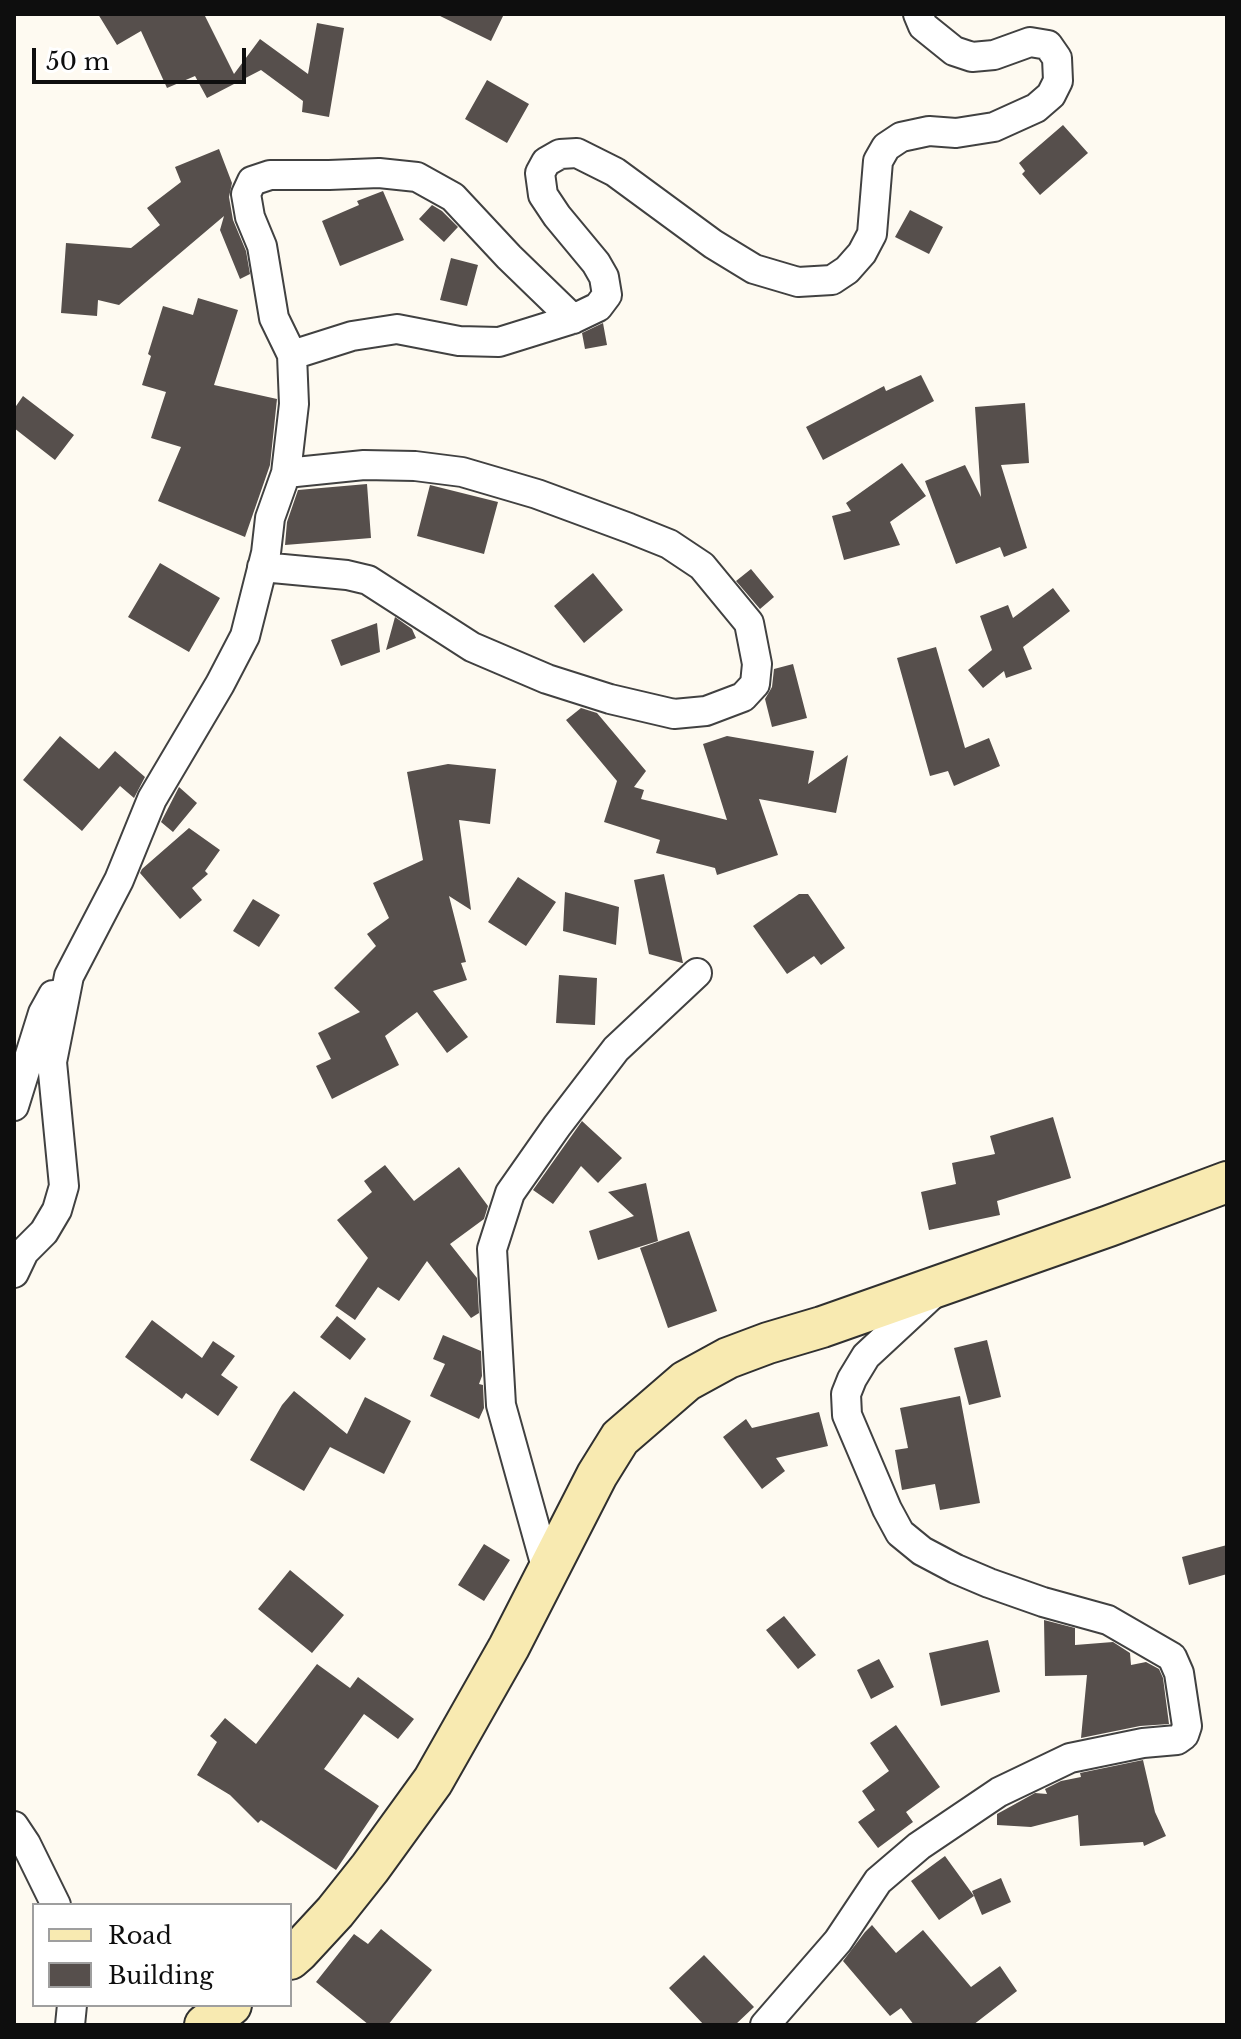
<!DOCTYPE html>
<style>
body{margin:0}
#map{position:relative;width:1241px;height:2039px;overflow:hidden;background:#fefaf1;font-family:"Libre Baskerville",serif}
canvas{display:block}
.frame{position:absolute;inset:0;border:16px solid #0e0e0e;pointer-events:none}
.legend{position:absolute;left:32px;top:1903px;width:260px;height:104px;box-sizing:border-box;background:#fff;border:2px solid #9f9f9f;margin:0;padding:10px 14px;list-style:none;font-size:24px;color:#0e0e0e}
.legend li{display:flex;align-items:center;gap:16px;height:40px}
.legend b{width:40px;border:2px solid #9f9f9f}
.scale{position:absolute;left:32px;top:48px;width:214px;height:36px;box-sizing:border-box;border:4px solid #0e0e0e;border-top:0;padding-left:10px;font-size:24px;line-height:28px;white-space:nowrap;color:#0e0e0e;-webkit-text-stroke:6px #fff;paint-order:stroke}
</style>
<div id="map">
<canvas width="1241" height="2039"></canvas>
<div class="frame"></div>
<ul class="legend">
<li><b style="height:10px;background:#f8eab1"></b>Road</li>
<li><b style="height:22px;background:#564f4c"></b>Building</li>
</ul>
<div class="scale">50 m</div>
</div>
<script>
const c = document.querySelector('canvas').getContext('2d');
c.lineJoin = 'round';
function fill(path, color) { c.fillStyle = color; c.fill(path, 'evenodd'); }
const shape = rows => new Path2D(rows.map(r => 'M' + r).join(''));
function stroke(path, color, width, dash) { c.strokeStyle = color; c.lineWidth = width; c.lineCap = dash ? 'butt' : 'round'; c.setLineDash(dash || []); c.stroke(path); }
const building = shape([
 [98,14,204,14,234,74,260,39,308,74,317,23,344,28,329,117,302,112,303,101,261,70,207,98,195,76,167,88,141,31,117,45],
 [436,14,504,14,491,41],
 [487,80,529,104,507,143,465,119],
 [1063,125,1088,153,1040,195,1022,174,1025,171,1019,163],
 [219,149,232,183,229,197,233,220,246,251,250,274,240,279,220,230,224,216,119,305,98,300,97,316,61,313,66,243,131,248,160,225,147,208,181,182,175,167],
 [383,191,404,240,340,266,322,221,359,205,357,201],
 [432,205,442,211,458,227,444,242,419,219],
 [910,210,943,227,929,254,895,237],
 [451,258,478,265,467,306,440,300],
 [198,298,238,310,214,385,277,399,270,465,245,537,158,501,181,447,151,438,166,392,142,385,151,356,148,354,163,306,193,315],
 [603,323,607,345,585,349,582,333],
 [921,375,934,401,823,460,806,427,884,386,886,391],
 [23,396,74,435,55,460,14,428,14,409],
 [1025,403,1029,463,1001,465,1027,548,1004,557,1000,547,956,564,925,481,965,465,981,497,975,407],
 [902,463,926,496,890,522,900,545,844,560,832,516,851,511,846,503],
 [367,484,371,538,285,545,287,522,298,490],
 [430,485,498,502,484,554,417,536],
 [160,563,220,598,189,652,128,617],
 [751,569,774,597,760,609,736,581],
 [593,573,623,610,584,643,554,606],
 [1053,588,1070,611,1023,647,1032,669,1006,678,1004,671,983,688,968,670,992,650,980,616,1008,605,1013,618],
 [395,617,412,629,416,638,386,650],
 [377,623,380,652,341,666,331,640],
 [936,647,965,748,989,738,1000,766,954,786,948,771,930,776,897,658],
 [793,664,807,718,772,727,765,699,772,687,774,669],
 [581,708,597,713,646,771,634,787,644,790,641,799,727,820,703,744,727,736,814,751,808,784,848,755,836,813,759,799,778,855,717,875,715,868,656,853,660,840,604,822,617,781,566,720],
 [60,736,99,769,115,751,145,777,134,798,120,786,82,831,23,780],
 [448,764,496,769,490,824,459,820,471,910,449,896,466,962,461,963,467,980,433,991,468,1037,447,1053,417,1012,385,1036,399,1065,332,1099,316,1066,331,1059,318,1033,360,1012,334,988,376,946,367,934,389,918,373,883,423,860,407,772],
 [179,787,197,803,173,832,161,822],
 [189,828,220,850,205,871,208,874,192,888,202,900,180,919,140,873,142,869],
 [664,874,683,963,682,963,649,954,634,880],
 [518,877,556,902,526,946,488,922],
 [565,892,619,907,616,945,563,931],
 [799,894,808,894,845,948,821,965,814,956,787,974,753,926],
 [253,899,280,915,259,947,233,931],
 [559,975,597,978,595,1025,556,1023],
 [1053,1117,1071,1178,997,1201,1000,1215,929,1230,921,1192,956,1184,952,1163,995,1154,990,1136],
 [582,1121,622,1158,598,1183,581,1166,553,1204,533,1190],
 [385,1165,414,1201,459,1167,488,1206,484,1219,450,1244,477,1278,479,1313,471,1318,427,1261,399,1301,378,1287,355,1320,335,1306,368,1258,337,1220,372,1192,364,1181],
 [646,1183,658,1241,598,1260,589,1231,634,1216,608,1192],
 [689,1231,717,1311,668,1328,640,1248],
 [337,1316,366,1339,350,1360,320,1337],
 [152,1320,202,1358,213,1341,235,1356,221,1375,238,1387,218,1416,186,1393,182,1399,125,1357],
 [443,1335,481,1351,482,1376,479,1384,483,1385,484,1408,479,1419,430,1396,445,1364,433,1359],
 [987,1340,1001,1397,969,1405,954,1348],
 [294,1391,347,1434,365,1397,411,1421,384,1474,330,1447,304,1491,250,1460,282,1405],
 [960,1396,980,1503,940,1510,935,1484,902,1490,895,1450,908,1448,900,1408],
 [819,1412,828,1446,776,1458,785,1471,762,1489,723,1437,746,1419,752,1428],
 [484,1544,510,1560,484,1601,458,1585],
 [1227,1545,1227,1574,1189,1585,1182,1557],
 [290,1570,344,1615,312,1653,258,1609],
 [784,1616,816,1655,798,1669,766,1630],
 [1044,1620,1075,1628,1075,1645,1113,1642,1130,1653,1131,1665,1146,1662,1159,1669,1163,1678,1169,1724,1140,1726,1081,1738,1087,1675,1045,1676],
 [988,1640,1000,1692,941,1706,929,1653],
 [879,1659,894,1687,871,1699,857,1670],
 [317,1664,350,1688,358,1677,414,1719,398,1739,364,1714,324,1769,379,1806,336,1870,261,1820,258,1823,230,1795,197,1775,217,1742,210,1736,225,1718,256,1744],
 [896,1725,940,1787,906,1812,913,1822,878,1848,858,1822,875,1810,862,1791,889,1771,870,1743],
 [1143,1760,1155,1812,1166,1836,1144,1846,1143,1842,1080,1846,1078,1815,1031,1827,997,1825,997,1814,1035,1793,1047,1794,1045,1789,1061,1781,1081,1777,1080,1773],
 [945,1856,974,1896,939,1920,911,1881],
 [1001,1878,1011,1902,982,1915,972,1891],
 [872,1925,896,1953,923,1930,971,1987,1000,1966,1017,1991,973,2025,914,2025,901,2008,890,2016,843,1961,865,1932],
 [381,1929,432,1970,388,2025,369,2025,316,1982,354,1934,368,1944],
 [704,1955,754,2007,735,2025,704,2025,669,1988]
]);
const street = shape([
 [292,355,352,336,397,329,459,341,499,342,573,319,598,307,607,295,604,277,596,263,557,216,543,195,540,173,546,162,560,154,577,153,615,172,713,244,754,269,798,282,832,280,847,270,862,253,872,234,878,161,886,147,901,137,929,131,956,133,994,127,1036,108,1051,95,1058,81,1057,58,1048,45,1030,42,994,55,972,57,954,51,923,26,918,14],
 [262,567,347,575,368,580,472,647,547,679,610,699,674,714,706,711,743,697,755,684,757,664,749,623,702,566,669,544,629,528,537,494,462,472,415,466,364,465,286,473],
 [14,1106,43,1013,53,995],
 [14,1273,24,1252,44,1232,57,1210,64,1186,52,1062,69,976,119,880,152,799,220,684,245,636,266,553,270,518,286,473,294,404,292,355,274,318,262,246,250,217,246,194,252,181,270,175,329,175,379,173,417,177,453,197,509,257,573,319],
 [548,1574,501,1405,492,1249,510,1193,557,1126,616,1049,697,973],
 [14,1826,26,1844,56,1905],
 [70,2025,72,2005],
 [765,2025,838,1941,878,1881,919,1846,999,1792,1070,1758,1143,1743,1177,1740,1184,1735,1187,1726,1179,1673,1172,1657,1108,1620,1043,1602,989,1583,956,1569,922,1551,900,1533,887,1509,847,1415,846,1394,852,1379,866,1356,935,1292]
]);
const secondary = shape([
 [290,1959,298,1952,335,1912,370,1868,433,1781,509,1647,597,1475,620,1438,686,1381,728,1358,768,1343,822,1327,1109,1226,1227,1182],
 [205,2025,231,2005]
]);
fill(building, '#564f4c');
stroke(street, '#414141', 32);
stroke(secondary, '#303030', 44);
stroke(street, '#fff', 28);
stroke(secondary, '#f8eab1', 40);
</script>
